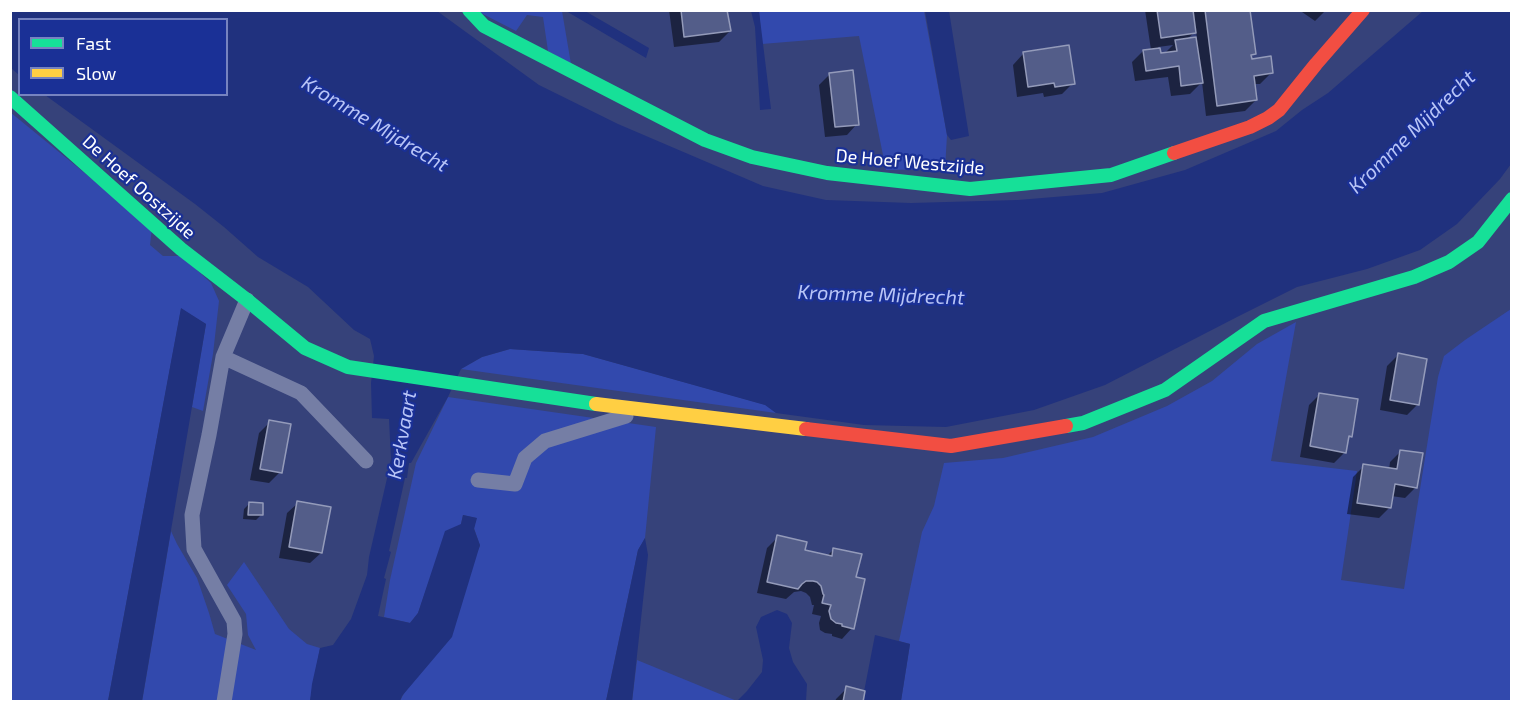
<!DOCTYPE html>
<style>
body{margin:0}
#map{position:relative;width:1522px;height:712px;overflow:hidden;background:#36427a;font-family:"Exo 2",sans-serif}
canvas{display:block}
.frame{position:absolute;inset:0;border:12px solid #fff;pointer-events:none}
.legend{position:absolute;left:18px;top:18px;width:210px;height:78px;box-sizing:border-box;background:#1a3096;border:2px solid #7683c0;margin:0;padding:8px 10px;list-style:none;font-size:18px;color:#fff}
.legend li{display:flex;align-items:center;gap:12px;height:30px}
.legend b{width:30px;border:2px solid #7683c0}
</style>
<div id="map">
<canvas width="1522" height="712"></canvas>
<div class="frame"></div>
<ul class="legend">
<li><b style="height:8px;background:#16e098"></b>Fast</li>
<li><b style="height:8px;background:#ffcf43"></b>Slow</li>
</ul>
</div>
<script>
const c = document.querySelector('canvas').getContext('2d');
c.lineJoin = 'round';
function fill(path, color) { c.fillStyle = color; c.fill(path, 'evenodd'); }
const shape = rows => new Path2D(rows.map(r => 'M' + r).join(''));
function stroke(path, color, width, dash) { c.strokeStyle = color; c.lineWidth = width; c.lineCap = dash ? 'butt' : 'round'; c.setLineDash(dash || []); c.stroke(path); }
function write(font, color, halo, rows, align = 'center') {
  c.font = font + ' "Exo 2",sans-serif'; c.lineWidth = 4.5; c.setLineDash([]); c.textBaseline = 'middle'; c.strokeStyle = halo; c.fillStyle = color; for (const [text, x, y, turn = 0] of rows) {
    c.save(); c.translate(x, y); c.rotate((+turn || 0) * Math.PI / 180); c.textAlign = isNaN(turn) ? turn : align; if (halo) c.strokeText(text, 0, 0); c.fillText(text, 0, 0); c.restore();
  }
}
const green = shape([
 [477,11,562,11,571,64,548,51,543,17,527,15,516,31],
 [759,11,924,11,947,135,945,169,886,170,859,36,762,44],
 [10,112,152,228,150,245,163,256,182,256,211,283,219,301,213,354,203,411,192,407,206,324,181,309,108,701,11,701],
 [1511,309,1511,701,901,701,910,644,899,641,922,532,934,506,944,463,1003,458,1093,437,1167,406,1212,381,1257,344,1296,322,1271,461,1357,471,1341,580,1404,589,1438,377,1444,356,1465,340],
 [510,349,583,354,766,405,776,413,461,369,482,357],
 [448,397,656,427,645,538,638,550,606,701,400,701,480,546,474,528,476,518,463,515,461,524,428,584,418,613,410,623,384,617,390,580,416,463],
 [171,531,177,544,197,578,209,613,215,634,256,650,248,635,246,614,227,585,244,562,289,629,307,644,320,648,310,701,142,702],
 [637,660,737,701,632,702]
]);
const water = shape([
 [10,11,437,11,539,85,618,124,763,186,826,200,911,203,1018,200,1102,193,1185,170,1276,131,1302,110,1328,93,1423,11,1511,11,1511,164,1500,179,1457,224,1420,250,1367,269,1297,287,1239,316,1105,385,1034,410,946,427,864,425,776,413,765,405,583,354,510,349,482,357,461,369,448,397,411,463,409,463,407,478,405,478,389,551,391,552,384,578,386,579,378,616,410,623,418,613,445,531,461,524,463,515,477,518,474,529,480,545,452,637,402,696,400,701,310,701,312,684,320,648,333,645,351,619,367,575,369,557,388,474,387,474,391,459,389,419,372,418,371,383,374,356,370,339,354,330,308,287,258,257,224,227,195,204,45,95,226,94,226,20,20,20,19,75,11,68],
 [566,11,585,11,649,48,646,58],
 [751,11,759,11,771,109,760,110,755,27],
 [925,11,949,11,969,136,951,140,947,135],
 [181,308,206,324,142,701,108,701],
 [645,538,648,555,632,701,606,701,638,550],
 [777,610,787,614,792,623,789,648,793,662,807,684,806,701,737,701,747,691,762,672,763,660,756,627,761,617],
 [875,635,910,644,901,701,862,702]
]);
const shadow = shape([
 [669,10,726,10,730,31,719,42,674,47],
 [1145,10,1249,10,1254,53,1250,57,1250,60,1271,73,1260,84,1254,84,1256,100,1245,111,1206,116,1202,82,1190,94,1171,96,1168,77,1135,81,1132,62,1143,51,1151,50],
 [1196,31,1197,39,1186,40],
 [1173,45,1165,53,1160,54,1158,47],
 [1303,10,1326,10,1315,21,1302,12],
 [1023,54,1073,83,1062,94,1044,97,1043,93,1017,97,1013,65],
 [830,74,857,124,847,135,825,137,819,85],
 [1398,355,1418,404,1407,415,1380,410,1387,366],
 [1320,394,1350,436,1347,439,1345,452,1334,463,1300,457,1309,405],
 [270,422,280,472,269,483,250,480,259,433],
 [1401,451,1416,487,1405,498,1391,496,1390,507,1379,518,1347,514,1353,477,1364,466,1389,470,1390,462],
 [298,503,321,553,310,563,279,558,287,513],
 [249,504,261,515,256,520,243,519,244,509],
 [778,537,804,551,827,556,834,549,854,578,852,628,842,639,832,636,832,634,825,633,820,630,819,623,821,616,812,614,814,605,812,605,810,597,806,593,801,591,794,592,786,599,757,593,767,548],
 [847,688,861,702,835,702,836,699]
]);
const building = shape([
 [681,10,727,10,731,31,684,37,681,10],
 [1157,10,1193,10,1196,33,1161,38,1157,10],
 [1205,10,1250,10,1256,54,1251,55,1252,59,1271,56,1273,73,1254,76,1257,100,1217,106,1205,10],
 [1196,37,1203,83,1181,86,1179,66,1146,71,1143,50,1160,48,1161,53,1177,51,1175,40,1196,37],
 [1069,45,1075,84,1055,87,1054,83,1028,87,1023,52,1069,45],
 [853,70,859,125,835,127,829,73,853,70],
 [1398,353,1427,359,1419,405,1390,400,1398,353],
 [1319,393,1358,399,1352,437,1349,436,1346,453,1310,446,1319,393],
 [269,420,291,424,282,473,260,469,269,420],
 [1400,450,1423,453,1417,488,1395,484,1391,508,1357,503,1363,464,1397,469,1400,450],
 [297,501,331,507,322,553,289,547,297,501],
 [249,502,263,503,263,515,248,515,249,502],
 [777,535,807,542,805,550,832,556,833,548,862,554,856,577,865,579,854,629,842,626,842,624,836,623,831,619,829,611,831,605,822,603,824,595,823,594,821,586,817,582,813,581,806,581,802,584,798,589,767,582,777,535],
 [846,686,865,691,863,702,843,702,846,686]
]);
const lane = shape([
 [223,357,301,393,366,461],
 [478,480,515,484,525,458,545,441,626,416],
 [224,702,235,634,234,621,194,549,192,515,209,435,223,357,247,300]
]);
const fast = shape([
 [469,10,484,26,705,140,752,157,827,173,970,189,1111,175,1174,153],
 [10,97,181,249,247,300,305,348,348,367,596,404],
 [1066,426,1083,423,1165,390,1264,321,1414,277,1449,262,1478,242,1512,199]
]);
const slow = shape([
 [596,404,806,429]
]);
const jam = shape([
 [1174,153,1250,127,1268,118,1279,110,1316,64,1363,10],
 [806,429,951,446,1066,426]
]);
const streetNames = [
 ["De Hoef Westzijde",910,162,5],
 ["De Hoef Oostzijde",139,187,42]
];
const waterNames = [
 ["Kromme Mijdrecht",375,124,31],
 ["Kromme Mijdrecht",1412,132,-44],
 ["Kromme Mijdrecht",881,295,2],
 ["Kerkvaart",402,435,-80]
];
fill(green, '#3249ad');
fill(water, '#20317e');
fill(shadow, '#0007');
fill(building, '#535d89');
stroke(building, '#949bba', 1.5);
stroke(lane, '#757ea5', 15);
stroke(fast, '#16e098', 14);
stroke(slow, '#ffcf43', 14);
stroke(jam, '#f24e42', 14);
write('18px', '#fff', '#1a3096', streetNames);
write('italic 20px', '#b9c5f7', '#1a3096', waterNames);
</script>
